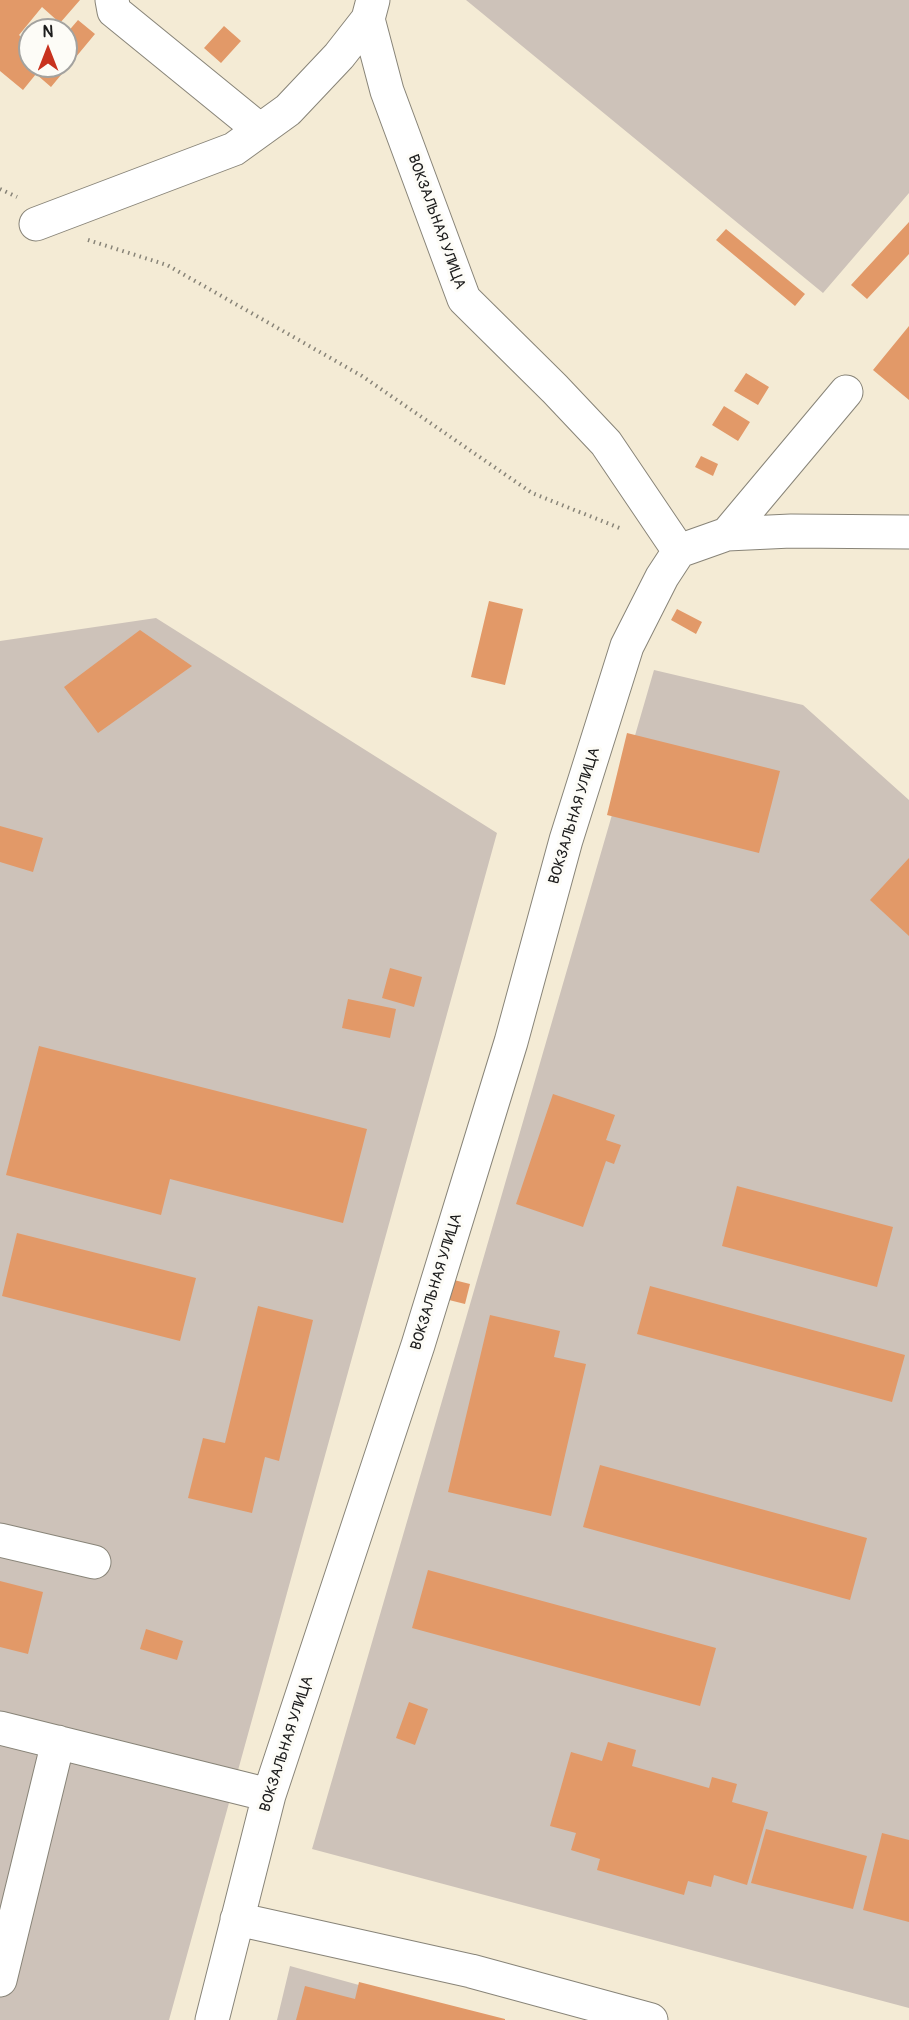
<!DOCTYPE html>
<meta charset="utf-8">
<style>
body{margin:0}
#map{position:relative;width:909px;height:2020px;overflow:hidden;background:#f4ebd5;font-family:Pangolin,sans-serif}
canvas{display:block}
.north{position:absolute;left:18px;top:18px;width:60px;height:60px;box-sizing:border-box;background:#fdfcf7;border:2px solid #a3a29f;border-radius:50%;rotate:0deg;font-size:16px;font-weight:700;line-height:24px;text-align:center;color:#1c1c1c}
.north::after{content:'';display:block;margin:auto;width:21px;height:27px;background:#c8321e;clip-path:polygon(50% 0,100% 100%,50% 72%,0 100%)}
</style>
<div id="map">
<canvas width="909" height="2020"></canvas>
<div class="north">N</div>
</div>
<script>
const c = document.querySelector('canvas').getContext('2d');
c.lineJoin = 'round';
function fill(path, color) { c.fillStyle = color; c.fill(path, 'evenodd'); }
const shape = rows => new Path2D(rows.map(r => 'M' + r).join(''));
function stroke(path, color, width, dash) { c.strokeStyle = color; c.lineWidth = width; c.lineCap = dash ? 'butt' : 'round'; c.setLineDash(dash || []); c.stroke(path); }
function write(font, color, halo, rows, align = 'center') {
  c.font = font + ' Pangolin,sans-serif'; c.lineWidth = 6; c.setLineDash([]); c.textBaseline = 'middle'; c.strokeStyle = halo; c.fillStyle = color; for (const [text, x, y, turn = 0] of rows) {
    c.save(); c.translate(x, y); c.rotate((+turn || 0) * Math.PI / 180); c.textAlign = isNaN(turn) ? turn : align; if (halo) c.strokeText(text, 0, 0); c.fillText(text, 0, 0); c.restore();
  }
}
const industrial = shape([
 [466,0,909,0,909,193,823,293],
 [156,618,497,833,169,2020,0,2020,0,641],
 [654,670,803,705,909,800,909,2008,312,1849],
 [290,1966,486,2020,277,2020]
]);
const building = shape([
 [0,0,80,0,60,23,42,7,19,35,30,45,30,66,66,66,66,34,78,20,95,34,51,87,36,74,23,90,0,71],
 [224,26,241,41,221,63,204,48],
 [909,222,909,254,867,299,851,285],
 [726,229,805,294,795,306,716,240],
 [909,326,909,400,873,370],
 [746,373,769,387,758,405,734,391],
 [724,406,750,422,738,441,712,425],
 [701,456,718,464,713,476,695,467],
 [489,601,523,609,505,685,471,677],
 [677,609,702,622,696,634,671,620],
 [140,630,192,666,98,733,64,687],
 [627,733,780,771,759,853,607,815],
 [0,826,43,838,33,872,0,862],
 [909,858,909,936,870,900],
 [390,968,422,977,414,1007,382,998],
 [348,999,396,1009,390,1038,342,1028],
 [39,1046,367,1129,343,1223,170,1179,161,1215,6,1175],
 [553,1094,615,1115,606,1140,621,1145,614,1164,606,1161,583,1227,516,1204],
 [737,1186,893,1227,877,1287,722,1246],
 [17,1233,196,1278,180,1341,2,1296],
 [454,1280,470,1284,465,1304,449,1300],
 [650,1286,905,1355,892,1402,637,1334],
 [258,1306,313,1320,279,1461,265,1457,252,1513,188,1498,203,1438,225,1443],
 [490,1315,560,1331,554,1357,586,1364,551,1516,448,1492],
 [600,1465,867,1538,850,1600,583,1527],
 [428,1570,716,1648,700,1706,412,1628],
 [0,1581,43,1592,28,1654,0,1647],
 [146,1629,183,1641,177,1660,140,1649],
 [409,1702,428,1709,415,1745,396,1738],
 [608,1742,636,1750,632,1766,709,1788,712,1777,737,1784,732,1802,768,1812,747,1885,714,1875,711,1887,688,1881,684,1895,597,1870,600,1859,571,1850,576,1833,550,1826,571,1752,602,1761],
 [766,1829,867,1856,853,1909,751,1883],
 [882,1833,909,1840,909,1922,863,1910],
 [359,1982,505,2019,505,2020,296,2020,305,1986,355,1999]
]);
const path = shape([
 [0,189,17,197],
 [88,240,167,265,362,376,532,493,622,529]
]);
const minor = shape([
 [112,0,114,11,260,130],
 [373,0,368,19,387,91,464,299,555,389,606,443,679,551],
 [36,224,234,149,288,110,339,56,368,19],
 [727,534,846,392],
 [0,1540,94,1562],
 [0,1728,269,1795],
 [237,1919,471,1971,651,2020],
 [0,1980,58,1742],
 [212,2020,269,1795,418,1345,511,1042,566,840,627,646,662,577,679,551,727,534,791,531,909,532]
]);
const streetNames = [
 ["ВОКЗАЛЬНАЯ УЛИЦА",436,222,70],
 ["ВОКЗАЛЬНАЯ УЛИЦА",575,816,-73],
 ["ВОКЗАЛЬНАЯ УЛИЦА",437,1282,-73],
 ["ВОКЗАЛЬНАЯ УЛИЦА",287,1744,-72]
];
fill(industrial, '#cdc2b9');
fill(building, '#e29968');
stroke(minor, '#888478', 35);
stroke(path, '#888478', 4, [1.5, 4.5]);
stroke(minor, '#fff', 33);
write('15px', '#1c1c1c', '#fdfcf7', streetNames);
</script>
